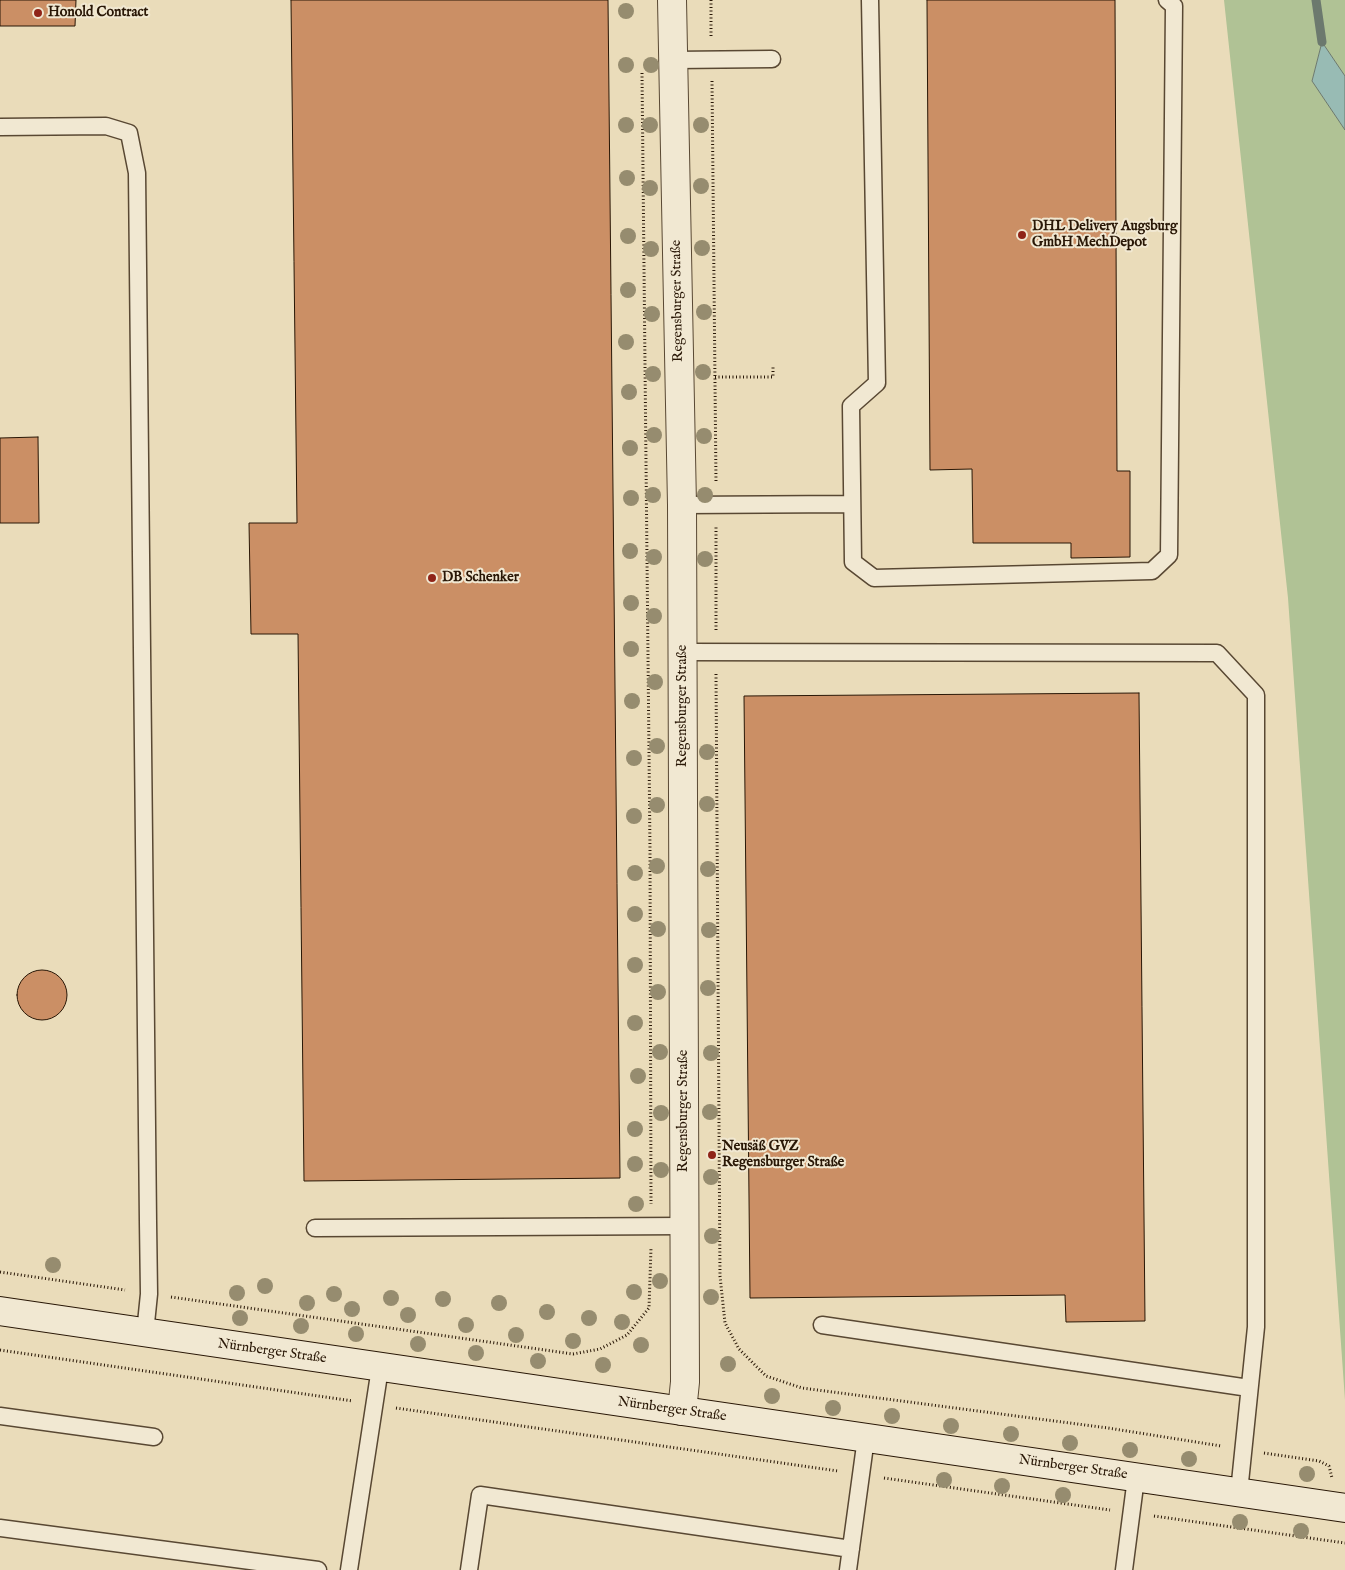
<!DOCTYPE html>
<meta charset="utf-8">
<style>
body{margin:0}
canvas{display:block;background:#eadcba}
</style>
<canvas width="1345" height="1570"></canvas>
<script>
const c = document.querySelector('canvas').getContext('2d');
c.lineJoin = 'round';
function fill(path, color) { c.fillStyle = color; c.fill(path, 'evenodd'); }
const shape = rows => new Path2D(rows.map(r => 'M' + r).join(''));
function stroke(path, color, width, dash) { c.strokeStyle = color; c.lineWidth = width; c.lineCap = dash ? 'butt' : 'round'; c.setLineDash(dash || []); c.stroke(path); }
function write(font, color, halo, rows, align = 'center') {
  c.font = font + ' "IM FELL English",serif'; c.lineWidth = 4; c.setLineDash([]); c.textBaseline = 'middle'; c.strokeStyle = halo; c.fillStyle = color; for (const [text, x, y, turn = 0] of rows) {
    c.save(); c.translate(x, y); c.rotate((+turn || 0) * Math.PI / 180); c.textAlign = isNaN(turn) ? turn : align; if (halo) c.strokeText(text, 0, 0); c.fillText(text, 0, 0); c.restore();
  }
}
const green = shape([
 [1224,0,1345,0,1345,76,1322,42,1312,81,1345,130,1345,1400,1288,598]
]);
const water = shape([
 [1322,42,1345,76,1345,130,1312,81,1322,42]
]);
const stream = shape([
 [1316,0,1322,42]
]);
const building = shape([
 [0,0,76,0,75,26,0,26,0,0],
 [291,0,608,0,620,1178,304,1181,298,634,251,634,249,523,297,523,291,0],
 [927,0,1115,0,1117,471,1130,471,1130,557,1071,558,1071,543,973,543,972,469,930,470,927,0],
 [38,437,39,523,0,523,0,438,38,437],
 [1139,693,1145,1321,1066,1322,1065,1295,750,1298,744,696,1139,693],
 '17 995a25 25 0 1 1 50 0a25 25 0 1 1-50 0Z'
]);
const path = shape([
 [711,0,711,37],
 [642,73,650,850,651,1204],
 [712,81,716,482],
 [715,377,773,377,773,365],
 [716,630,716,526],
 [716,674,720,1276,725,1323,739,1349,766,1376,802,1388,1108,1428,1221,1446],
 [0,1272,125,1290],
 [171,1297,573,1354,600,1349,627,1335,649,1308,651,1248],
 [0,1350,353,1401],
 [396,1408,838,1471],
 [1264,1453,1319,1461,1329,1466,1332,1478],
 [884,1478,1110,1510],
 [1154,1516,1345,1543]
]);
const lane = shape([
 [870,0,877,383,851,406,853,562,874,578,1152,571,1169,555,1174,6,1167,0],
 [674,60,772,59],
 [0,127,106,126,129,133,137,173,148,1222,149,1294,145,1333],
 [682,505,851,504],
 [683,652,1217,653,1256,695,1256,1327,1239,1492],
 [315,1228,684,1226],
 [822,1325,1249,1388],
 [0,1416,154,1437],
 [0,1528,318,1570],
 [349,1570,380,1368],
 [469,1570,480,1495,851,1549],
 [848,1570,866,1438],
 [1124,1570,1136,1478]
]);
const street = shape([
 [672,0,682,505,685,1382,682,1411]
]);
const secondary = shape([
 [0,1311,1345,1508]
]);
const trees = [
 [626,11],
 [626,65],
 [651,65],
 [626,125],
 [650,125],
 [701,125],
 [627,178],
 [701,186],
 [650,188],
 [628,236],
 [702,248],
 [651,249],
 [628,290],
 [704,312],
 [652,314],
 [626,342],
 [703,372],
 [653,374],
 [629,392],
 [654,435],
 [704,436],
 [630,448],
 [653,495],
 [705,495],
 [631,498],
 [630,551],
 [654,557],
 [705,559],
 [631,603],
 [654,616],
 [631,649],
 [655,682],
 [632,701],
 [657,746],
 [707,752],
 [634,758],
 [707,804],
 [657,805],
 [634,816],
 [657,866],
 [708,869],
 [635,873],
 [635,914],
 [658,929],
 [709,930],
 [635,965],
 [708,988],
 [658,992],
 [635,1023],
 [660,1052],
 [711,1053],
 [638,1076],
 [710,1112],
 [661,1113],
 [635,1129],
 [635,1164],
 [661,1170],
 [711,1177],
 [636,1204],
 [712,1236],
 [53,1265],
 [660,1281],
 [265,1286],
 [634,1292],
 [237,1293],
 [334,1294],
 [711,1297],
 [391,1298],
 [443,1299],
 [307,1303],
 [499,1303],
 [352,1309],
 [547,1312],
 [408,1315],
 [240,1318],
 [589,1318],
 [622,1322],
 [466,1325],
 [301,1326],
 [356,1334],
 [516,1335],
 [573,1341],
 [418,1344],
 [641,1345],
 [476,1353],
 [538,1361],
 [728,1364],
 [603,1365],
 [772,1396],
 [833,1408],
 [892,1416],
 [951,1426],
 [1011,1434],
 [1070,1443],
 [1130,1450],
 [1189,1459],
 [1307,1474],
 [944,1480],
 [1002,1486],
 [1063,1495],
 [1240,1522],
 [1301,1531]
];
const markers = [
 [38,13,5,"#8f2418"],
 [1022,235,5,"#8f2418"],
 [432,578,5,"#8f2418"],
 [712,1155,5,"#8f2418"]
];
const poiNames = [
 ["Honold Contract",48,13],
 ["DHL Delivery Augsburg",1032,227],
 ["GmbH MechDepot",1032,243],
 ["DB Schenker",442,578],
 ["Neusäß GVZ",722,1147],
 ["Regensburger Straße",722,1163]
];
const streetNames = [
 ["Regensburger Straße",678,301,-91],
 ["Regensburger Straße",683,706,-90],
 ["Regensburger Straße",684,1111,-90],
 ["Nürnberger Straße",272,1352,8],
 ["Nürnberger Straße",672,1410,8],
 ["Nürnberger Straße",1073,1468,8]
];
fill(green, '#b0c295');
fill(water, '#98bbb4');
stroke(water, '#6c796e', 1);
stroke(stream, '#6c796e', 9);
fill(building, '#cb8f65');
stroke(building, '#291706', 1);
stroke(lane, '#594833', 19);
stroke(street, '#594833', 30);
stroke(secondary, '#291706', 30);
stroke(path, '#291706', 3, [1, 2.5]);
stroke(lane, '#f1e8d2', 16);
stroke(street, '#f1e8d2', 28);
stroke(secondary, '#f1e8d2', 28);
c.fillStyle = '#968c6f';
for (const [x, y] of trees) { c.beginPath(); c.arc(x, y, 8, 0, 2 * Math.PI); c.fill(); }
for (const [x, y, r, color] of markers) { const dot = new Path2D(); dot.arc(x, y, r, 0, 2 * Math.PI); c.fillStyle = color; c.fill(dot); stroke(dot, '#f1e8d2', 2); }
write('bold 14px', '#291706', '#f1e8d2', poiNames, 'left');
write('14px', '#291706', '#f1e8d2', streetNames);
</script>
